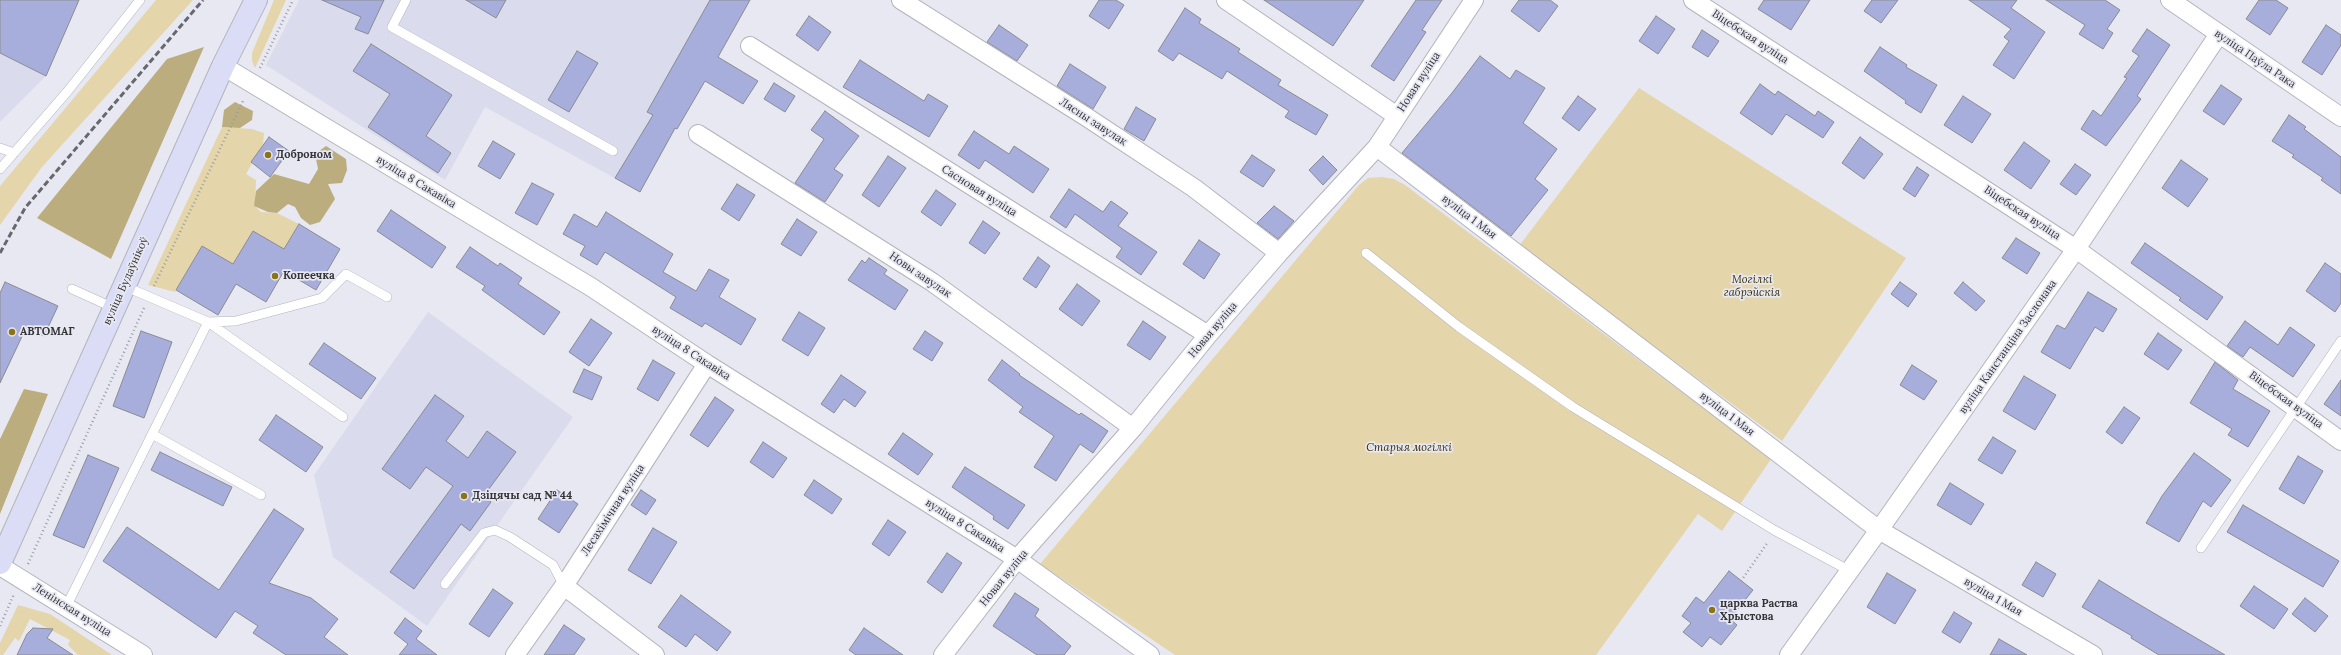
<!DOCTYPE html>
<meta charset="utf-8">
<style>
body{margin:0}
canvas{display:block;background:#e7e8f2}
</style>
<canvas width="2341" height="655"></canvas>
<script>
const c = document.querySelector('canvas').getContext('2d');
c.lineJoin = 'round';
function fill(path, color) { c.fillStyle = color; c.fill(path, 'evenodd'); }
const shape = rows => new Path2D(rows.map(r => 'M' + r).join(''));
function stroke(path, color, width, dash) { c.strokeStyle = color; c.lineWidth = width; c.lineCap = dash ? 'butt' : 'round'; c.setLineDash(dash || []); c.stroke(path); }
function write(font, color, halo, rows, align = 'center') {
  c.font = font + ' Lora,serif'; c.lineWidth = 3.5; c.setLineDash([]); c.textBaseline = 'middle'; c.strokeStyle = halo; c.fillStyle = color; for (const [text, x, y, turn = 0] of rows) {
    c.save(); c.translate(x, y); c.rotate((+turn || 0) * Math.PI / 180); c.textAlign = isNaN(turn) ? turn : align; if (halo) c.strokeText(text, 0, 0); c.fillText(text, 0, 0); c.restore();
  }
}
const built = shape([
 [0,0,46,76,0,122],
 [299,0,750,0,640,192,485,107,445,180,266,65],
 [428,312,573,417,427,626,333,557,314,475]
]);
const green = shape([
 [156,0,193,0,42,167,0,225,0,186],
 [274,0,286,0,255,68,252,61,252,53],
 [1639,88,1906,258,1782,441,1519,246],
 [222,127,252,129,264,133,263,144,246,174,256,180,255,206,261,212,277,213,299,224,284,249,253,231,233,264,202,246,175,292,148,285],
 [1382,177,1394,179,1405,185,1771,459,1722,531,1698,514,1596,655,1175,655,1040,564,1359,185,1368,178],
 [18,605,50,614,112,655,78,655,68,645,70,640,30,619,19,641,15,638,3,655,0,655,0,643]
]);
const forest = shape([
 [204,47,111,259,37,218,167,59],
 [235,102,253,111,252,120,240,128,222,127,224,110],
 [326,146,346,159,347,170,342,183,328,184,335,199,320,222,310,225,301,218,295,207,288,204,277,213,268,212,254,206,256,191,274,174,309,184,318,169,315,154],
 [24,389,48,394,0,514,0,439]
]);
const building = shape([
 [0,0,79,0,46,76,0,53,0,0],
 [322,0,384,0,368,34,355,29,361,17,322,0],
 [466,0,506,0,496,18,466,0],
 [710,0,750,0,718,57,758,81,743,104,705,81,677,129,675,128,640,192,615,178,653,115,647,112,710,0],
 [1099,0,1116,0,1124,5,1109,29,1089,16,1099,0],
 [1264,0,1364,0,1333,46,1264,0],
 [1416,0,1442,0,1422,30,1426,32,1394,81,1371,66,1416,0],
 [1519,0,1550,0,1558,6,1539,32,1511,11,1519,0],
 [1764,0,1810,0,1791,30,1758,9,1764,0],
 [1872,0,1898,0,1881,23,1864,11,1872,0],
 [1969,0,2017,0,2011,8,2045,32,2014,79,1993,65,2009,41,2004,37,2011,29,1969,0],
 [2046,0,2105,0,2120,10,2107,29,2113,33,2103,49,2079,34,2085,25,2046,0],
 [2259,0,2276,0,2288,8,2270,35,2246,19,2259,0],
 [1185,8,1201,19,1199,23,1240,49,1238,52,1281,80,1278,85,1328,115,1316,135,1285,117,1289,111,1227,71,1222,79,1179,53,1173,61,1158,51,1185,8],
 [809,16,831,32,818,51,796,35,809,16],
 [1656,16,1675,29,1658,54,1639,41,1656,16],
 [999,25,1028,45,1017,61,987,42,999,25],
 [2326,25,2341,35,2341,45,2322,75,2302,62,2326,25],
 [2147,29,2170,45,2137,96,2141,99,2106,146,2081,129,2093,110,2101,116,2127,78,2124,77,2139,56,2132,51,2147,29],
 [1702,30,1719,41,1708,57,1692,47,1702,30],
 [371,44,452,95,426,136,451,153,438,173,368,127,390,94,353,71,371,44],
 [1880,47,1907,65,1906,67,1937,85,1921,113,1905,103,1906,101,1864,71,1880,47],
 [577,51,598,63,569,112,548,100,577,51],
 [1480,56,1510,79,1516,70,1545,88,1523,123,1557,149,1535,179,1548,190,1511,236,1402,153,1452,93,1480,56],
 [860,60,924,101,928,94,948,106,929,137,843,87,860,60],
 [1070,64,1106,87,1093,109,1057,86,1070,64],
 [774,83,795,96,785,112,764,99,774,83],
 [1760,84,1775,95,1778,91,1815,116,1818,111,1834,122,1823,138,1786,114,1772,135,1740,113,1760,84],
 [2221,85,2242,99,2224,125,2203,111,2221,85],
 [1578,96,1596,109,1579,131,1562,118,1578,96],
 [1963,96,1991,114,1972,143,1944,125,1963,96],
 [1136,107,1156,119,1144,141,1124,129,1136,107],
 [825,111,859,136,834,169,843,175,825,202,795,183,824,139,811,130,825,111],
 [2289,115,2306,127,2304,129,2341,157,2341,194,2321,180,2323,178,2292,157,2294,155,2272,141,2289,115],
 [974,131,1009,154,1014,146,1049,169,1033,193,985,160,979,169,958,155,974,131],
 [269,137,289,151,270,177,251,162,269,137],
 [1860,137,1883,154,1864,179,1842,163,1860,137],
 [493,141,515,154,500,179,478,166,493,141],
 [2024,142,2050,161,2031,189,2004,170,2024,142],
 [1252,155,1275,170,1263,187,1240,172,1252,155],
 [888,156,906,168,879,207,862,195,888,156],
 [1323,156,1337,170,1323,185,1309,170,1323,156],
 [2181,160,2208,179,2188,207,2162,188,2181,160],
 [2075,164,2091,175,2076,195,2060,184,2075,164],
 [1917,167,1929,175,1915,197,1903,189,1917,167],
 [532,183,554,194,537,225,515,213,532,183],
 [737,184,755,195,739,221,721,209,737,184],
 [1069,189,1103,212,1111,201,1128,213,1118,226,1157,252,1141,275,1116,257,1122,248,1075,214,1066,228,1050,217,1069,189],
 [936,190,956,204,941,226,921,212,936,190],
 [1274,206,1294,221,1278,239,1257,223,1274,206],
 [391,210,446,247,432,268,377,231,391,210],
 [606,212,673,254,663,272,696,291,709,269,729,280,719,297,756,319,741,345,705,323,702,327,670,308,676,297,605,252,597,265,580,255,585,246,563,234,574,214,597,227,606,212],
 [797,219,817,232,801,256,781,244,797,219],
 [983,221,1000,233,985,254,969,243,983,221],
 [299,224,340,249,316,290,284,271,266,302,236,284,218,315,176,290,202,246,233,264,253,231,284,249,299,224],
 [2016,238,2040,253,2027,274,2002,258,2016,238],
 [1199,240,1220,254,1204,279,1183,264,1199,240],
 [2145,243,2223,297,2207,320,2179,300,2181,298,2131,263,2145,243],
 [470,247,498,266,500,263,522,278,518,284,560,312,544,335,482,290,485,286,456,267,470,247],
 [1038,257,1050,266,1036,288,1023,279,1038,257],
 [869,258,887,270,884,274,908,290,895,310,848,280,862,260,865,263,869,258],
 [2325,263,2341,274,2341,303,2335,312,2306,291,2325,263],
 [5,282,58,306,44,336,26,328,0,383,0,293,5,282],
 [1900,282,1917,294,1908,307,1891,294,1900,282],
 [1963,282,1985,301,1976,311,1954,293,1963,282],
 [1077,284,1100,301,1082,326,1059,309,1077,284],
 [2088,292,2117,309,2103,332,2095,327,2070,369,2041,352,2057,325,2065,329,2088,292],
 [799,312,825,328,808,356,782,340,799,312],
 [591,319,612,333,589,366,569,352,591,319],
 [1143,321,1166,337,1150,360,1127,345,1143,321],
 [2245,321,2278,345,2290,327,2315,345,2293,377,2250,347,2243,357,2227,346,2245,321],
 [141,331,172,342,144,418,113,406,141,331],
 [925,331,943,343,932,361,913,349,925,331],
 [2158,333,2182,350,2168,370,2144,354,2158,333],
 [324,343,376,378,361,399,309,364,324,343],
 [653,360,675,373,658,401,637,389,653,360],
 [1002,360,1020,374,1019,375,1079,415,1081,413,1108,431,1093,453,1080,444,1056,481,1034,467,1054,436,1019,412,1023,407,988,380,1002,360],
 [2215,362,2238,380,2233,389,2270,411,2248,447,2228,435,2232,429,2190,403,2215,362],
 [1912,365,1937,381,1924,400,1900,385,1912,365],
 [584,369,602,377,592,400,573,392,584,369],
 [841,375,866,392,855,407,844,399,834,413,821,404,841,375],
 [2024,376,2056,395,2035,430,2003,411,2024,376],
 [2341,380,2341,416,2324,404,2341,380],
 [435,395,464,416,446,441,468,458,487,431,516,452,483,497,491,502,470,531,461,524,414,589,390,572,453,486,426,467,410,489,382,469,435,395],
 [715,397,734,410,708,447,690,435,715,397],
 [2124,407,2140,418,2122,444,2106,432,2124,407],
 [276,415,323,447,306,472,259,440,276,415],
 [903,433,933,454,918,475,888,454,903,433],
 [1993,437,2016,451,2002,474,1978,460,1993,437],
 [763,442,787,458,773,478,750,462,763,442],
 [160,452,232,487,223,506,151,470,160,452],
 [2194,453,2231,480,2211,507,2203,501,2179,542,2146,523,2162,496,2194,453],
 [88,455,119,468,84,548,53,535,88,455],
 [2298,456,2323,471,2304,504,2279,489,2298,456],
 [965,467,1025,505,1008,529,993,519,994,516,952,487,965,467],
 [814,480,842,499,832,514,804,495,814,480],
 [1950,483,1984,504,1971,525,1937,505,1950,483],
 [557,490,578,504,559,533,538,519,557,490],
 [641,490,656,500,646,515,631,505,641,490],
 [2243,505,2339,561,2323,587,2227,532,2243,505],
 [274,509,304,529,269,583,311,598,338,619,324,637,348,655,286,655,253,633,258,626,235,611,216,638,103,561,127,527,219,590,274,509],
 [888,520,906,532,889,556,872,544,888,520],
 [653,528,677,542,651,584,628,570,653,528],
 [947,553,962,563,942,593,927,582,947,553],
 [2036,562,2056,574,2043,597,2022,585,2036,562],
 [1729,571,1753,590,1730,619,1737,625,1721,645,1710,637,1702,647,1683,632,1691,623,1682,616,1696,597,1704,603,1729,571],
 [1887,573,1916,590,1895,624,1867,607,1887,573],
 [2099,580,2135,602,2225,655,2159,655,2131,638,2132,636,2082,607,2099,580],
 [2254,586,2288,609,2274,629,2240,606,2254,586],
 [493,589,513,603,489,637,469,624,493,589],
 [1015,593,1039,609,1035,616,1071,646,1064,655,1037,655,993,626,1015,593],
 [681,595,731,632,717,651,695,634,686,647,658,627,681,595],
 [2305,598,2328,616,2315,632,2292,614,2305,598],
 [1954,612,1972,623,1960,643,1942,632,1954,612],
 [405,618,422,631,416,639,437,655,399,655,408,644,394,633,405,618],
 [564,625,585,639,574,655,544,655,564,625],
 [33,628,53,629,47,638,73,655,17,655,27,634,33,628],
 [864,628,903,655,856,655,849,650,864,628],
 [1999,639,2027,655,1990,655,1999,639]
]);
const path = shape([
 [260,68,293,0],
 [154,286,244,99],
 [28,564,144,308],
 [1741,581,1768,542],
 [0,626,14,594]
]);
const lane = shape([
 [406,0,392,27,613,151],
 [0,148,14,153],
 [0,169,67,92,140,0],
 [1366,253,1459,327,1573,407,1774,530,1850,571],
 [124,286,208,322,343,417],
 [72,289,114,308],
 [152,434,261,495],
 [2201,548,2341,341],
 [445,584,484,533,495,530,510,537,553,565,564,586],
 [66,607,208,322,236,321,322,298,346,274,387,297]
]);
const street = shape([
 [901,0,1088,118,1194,188,1279,253],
 [1226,0,1397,116],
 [1693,0,2076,249,2341,441],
 [2170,0,2341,117],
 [750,46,1208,335],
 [223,66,591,287,707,364,1017,559,1150,655],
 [698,134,932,282,1133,428],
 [1377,147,1879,530,2093,655],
 [0,566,143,655],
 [564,586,655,655],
 [515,655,564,586,707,364],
 [943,655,1017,559,1133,428,1208,335,1279,253,1377,147,1474,0],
 [1789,655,1879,530,2076,249,2219,34]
]);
const secondary = shape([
 [0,563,223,66,256,0]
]);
const rail = shape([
 [0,253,25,208,203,0]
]);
const markers = [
 [268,155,4,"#8c7316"],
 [275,276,4,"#8c7316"],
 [12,332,4,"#8c7316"],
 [464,496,4,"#8c7316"],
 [1712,610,4,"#8c7316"]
];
const streetNames = [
 ["Віцебская вуліца",1750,37,33],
 ["вуліца Паўла Рака",2255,59,34],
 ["Новая вуліца",1419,82,-57],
 ["Лясны завулак",1093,122,33],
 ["вуліца 8 Сакавіка",416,182,31],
 ["Сасновая вуліца",979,191,32],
 ["Віцебская вуліца",2022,213,33],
 ["вуліца 1 Мая",1469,217,37],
 ["Новы завулак",920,275,34],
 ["вуліца Будаўнікоў",126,281,-66],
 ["Новая вуліца",1213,330,-50],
 ["вуліца Канстанціна Заслонава",2008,347,-55],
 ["вуліца 8 Сакавіка",691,353,33],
 ["Віцебская вуліца",2286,400,36],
 ["вуліца 1 Мая",1727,414,37],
 ["Лесахімічная вуліца",613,510,-57],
 ["вуліца 8 Сакавіка",965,526,32],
 ["Новая вуліца",1004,578,-51],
 ["вуліца 1 Мая",1993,597,30],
 ["Ленінская вуліца",72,610,32]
];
const poiNames = [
 ["Доброном",276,155],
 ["Копеечка",283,276],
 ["АВТОМАГ",20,332],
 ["Дзіцячы сад № 44",472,496],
 ["царква Раства",1720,604],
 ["Хрыстова",1720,617]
];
const parkNames = [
 ["Могілкі",1752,280],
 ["габрэйскія",1752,293],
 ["Старыя могілкі",1409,448]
];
fill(built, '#dadced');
fill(green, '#e4d6aa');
fill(forest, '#bcad7f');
fill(building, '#a8aedb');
stroke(building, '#898b93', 1);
stroke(lane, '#b3b4bd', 10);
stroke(street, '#b3b4bd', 20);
stroke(secondary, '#b3b4bd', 24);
stroke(path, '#9b9ca3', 2.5, [1, 3]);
stroke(lane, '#fff', 9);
stroke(street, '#fff', 18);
stroke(secondary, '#dbddf6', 22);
stroke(rail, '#67686d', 3, [6, 3]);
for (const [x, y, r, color] of markers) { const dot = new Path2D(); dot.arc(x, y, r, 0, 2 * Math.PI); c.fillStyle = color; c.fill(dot); stroke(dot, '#e7e8f2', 1.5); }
write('11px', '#343438', '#e7e8f2', streetNames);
write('bold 11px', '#343438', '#e7e8f2', poiNames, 'left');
write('italic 11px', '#392e06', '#e7e8f2', parkNames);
</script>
